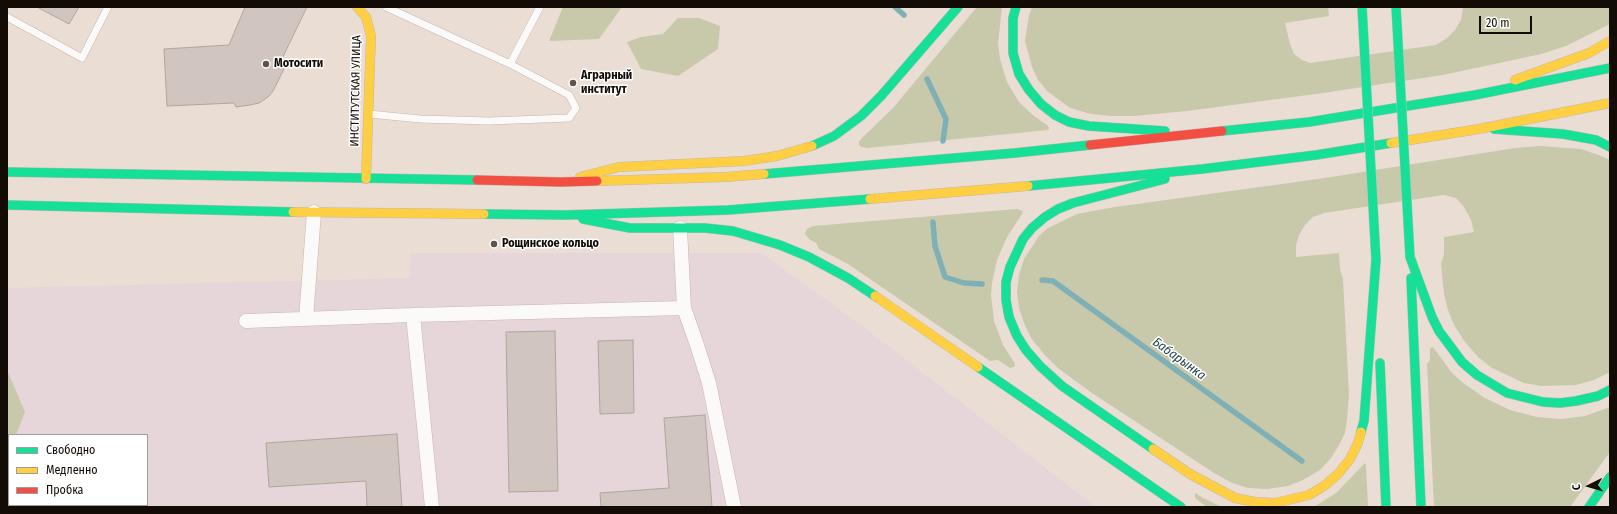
<!DOCTYPE html>
<meta charset="utf-8">
<style>
body{margin:0}
#map{position:relative;width:1617px;height:514px;overflow:hidden;background:#eaddd4;font-family:"Fira Sans Condensed",sans-serif}
canvas{display:block}
.frame{position:absolute;inset:0;border:8px solid #120b06;pointer-events:none}
.legend{position:absolute;left:8px;top:434px;width:140px;height:72px;box-sizing:border-box;background:#fff;border:1px solid #a09d9b;margin:0;padding:5px 7px;list-style:none;font-size:12px;color:#120b06}
.legend li{display:flex;align-items:center;gap:8px;height:20px}
.legend b{width:20px;border:1px solid #a09d9b}
.north{position:absolute;left:1569px;top:466px;width:40px;height:40px;-webkit-text-stroke:3px #fff;paint-order:stroke;rotate:265deg;font-size:11px;font-weight:700;line-height:16px;text-align:center;color:#120b06}
.north::after{content:'';display:block;margin:auto;width:14px;height:18px;background:#120b06;clip-path:polygon(50% 0,100% 100%,50% 72%,0 100%)}
.scale{position:absolute;left:1479px;top:16px;width:53px;height:18px;box-sizing:border-box;border:2px solid #120b06;border-top:0;padding-left:5px;font-size:12px;line-height:14px;white-space:nowrap;color:#120b06;-webkit-text-stroke:3px #fff;paint-order:stroke}
</style>
<div id="map">
<canvas width="1617" height="514"></canvas>
<div class="frame"></div>
<ul class="legend">
<li><b style="height:5px;background:#16e098"></b>Свободно</li>
<li><b style="height:5px;background:#ffcf43"></b>Медленно</li>
<li><b style="height:5px;background:#f24e42"></b>Пробка</li>
</ul>
<div class="north">С</div>
<div class="scale">20 m</div>
</div>
<script>
const c = document.querySelector('canvas').getContext('2d');
c.lineJoin = 'round';
function fill(path, color) { c.fillStyle = color; c.fill(path, 'evenodd'); }
const shape = rows => new Path2D(rows.map(r => 'M' + r).join(''));
function stroke(path, color, width, dash) { c.strokeStyle = color; c.lineWidth = width; c.lineCap = dash ? 'butt' : 'round'; c.setLineDash(dash || []); c.stroke(path); }
function write(font, color, halo, rows, align = 'center') {
  c.font = font + ' "Fira Sans Condensed",sans-serif'; c.lineWidth = 3; c.setLineDash([]); c.textBaseline = 'middle'; c.strokeStyle = halo; c.fillStyle = color; for (const [text, x, y, turn = 0] of rows) {
    c.save(); c.translate(x, y); c.rotate((+turn || 0) * Math.PI / 180); c.textAlign = isNaN(turn) ? turn : align; if (halo) c.strokeText(text, 0, 0); c.fillText(text, 0, 0); c.restore();
  }
}
const education = shape([
 [411,253,761,253,861,325,1096,507,68,507,68,505,147,505,147,435,9,435,9,495,7,495,7,288,410,278]
]);
const green = shape([
 [563,7,622,7,599,39,549,41],
 [977,7,1002,7,998,43,1000,59,1007,82,1019,102,1034,116,1047,125,1049,128,1048,130,868,148,861,147,859,145,859,142,862,138,893,108],
 [1032,7,1328,7,1329,16,1285,23,1290,44,1294,54,1302,60,1310,63,1436,45,1447,38,1455,30,1461,20,1463,7,1610,7,1610,24,1566,46,1541,54,1443,75,1316,94,1187,111,1134,116,1112,116,1091,114,1070,108,1047,91,1038,80,1032,67,1025,41,1029,15],
 [678,18,699,18,720,26,718,49,678,76,641,69,627,42,641,37,663,34],
 [1541,146,1581,149,1599,155,1610,160,1610,372,1594,380,1576,385,1541,386,1524,383,1492,368,1478,357,1465,342,1454,325,1448,310,1444,294,1441,264,1444,254,1444,237,1474,232,1471,220,1464,207,1456,198,1444,195,1324,213,1313,217,1305,225,1299,235,1296,245,1296,257,1339,253,1340,269,1343,279,1349,395,1347,419,1345,433,1339,445,1331,458,1320,470,1303,480,1288,486,1267,489,1248,488,1232,483,1214,473,1092,393,1059,369,1044,354,1031,338,1024,323,1019,308,1017,292,1019,275,1024,259,1039,236,1048,228,1077,214,1115,207,1318,179,1515,148],
 [1017,209,1023,211,1022,214,1007,237,997,260,992,283,991,295,994,321,1003,345,1014,362,1015,366,1014,367,1010,368,998,360,990,361,848,264,819,249,816,243,809,239,805,234,807,229,813,226],
 [1433,347,1452,373,1463,383,1485,398,1510,410,1537,417,1561,419,1585,416,1610,407,1610,452,1570,507,1434,507,1427,364,1430,360,1430,348],
 [7,370,25,412,16,435,9,435,9,449,7,450],
 [1365,463,1366,465,1368,507,1314,507,1336,493],
 [1195,493,1203,498,1222,507,1207,507,1195,498]
]);
const stream = shape([
 [895,7,904,15],
 [927,79,946,119,943,141],
 [933,222,935,246,945,277,964,283,982,284],
 [1042,280,1053,281,1302,461]
]);
const building = shape([
 [37,7,79,7,69,24,37,7],
 [245,7,307,7,278,67,284,69,273,91,268,97,259,103,250,105,236,107,234,103,167,106,164,49,229,45,245,7],
 [555,331,558,491,509,492,506,332,555,331],
 [633,340,634,413,600,414,598,341,633,340],
 [705,415,712,507,601,507,600,493,669,488,664,418,705,415],
 [397,434,402,507,367,507,366,481,269,487,266,443,397,434]
]);
const lane = shape([
 [7,17,82,58,108,7],
 [510,64,540,7],
 [369,114,420,119,489,121,569,118,576,108,569,95,510,64,386,7]
]);
const street = shape([
 [680,228,684,308,697,345,709,383,734,507],
 [413,315,432,507],
 [306,319,314,212],
 [246,321,413,315,684,308]
]);
const fast = shape([
 [1016,7,1013,18,1013,53,1019,74,1029,90,1041,104,1055,115,1069,122,1089,126,1165,131],
 [1494,129,1563,134,1596,140,1610,147],
 [1222,131,1309,122,1475,95,1610,68],
 [812,146,834,136,861,116,881,96,958,7],
 [7,172,477,180],
 [764,174,1015,153,1090,145],
 [1028,186,1202,169,1316,155,1391,143],
 [7,205,293,212],
 [484,214,566,215,728,210,870,199],
 [583,219,630,228,705,228,733,231,780,245,809,257,848,278,875,296],
 [1410,257,1432,317,1439,331,1462,362,1477,375,1507,393,1543,402,1560,403,1576,401,1598,396,1610,390],
 [1411,278,1421,507],
 [1380,363,1386,507],
 [978,367,1181,507],
 [1361,432,1364,421,1376,260],
 [1153,449,1062,386,1040,366,1026,350,1017,336,1009,317,1006,300,1006,282,1010,267,1023,239,1032,228,1045,217,1058,209,1073,203,1165,179],
 [1589,507,1610,477]
]);
const slow = shape([
 [357,7,366,17,371,36,366,179],
 [1515,80,1589,53,1610,41],
 [1391,143,1479,129,1610,103],
 [580,177,619,167,744,161,777,156,812,146],
 [597,181,725,177,764,174],
 [870,199,1028,186],
 [293,212,484,214],
 [875,296,978,367],
 [1153,449,1190,474,1235,498,1255,502,1275,503,1309,495,1324,486,1338,474,1350,459,1358,443,1361,432]
]);
const jam = shape([
 [1090,145,1222,131],
 [477,180,561,182,597,181]
]);
const fastBridge = shape([
 [1362,7,1376,260],
 [1396,7,1410,257]
]);
const markers = [
 [266,64,4,"#5e544e"],
 [573,83,4,"#5e544e"],
 [494,244,4,"#5e544e"]
];
const poiNames = [
 ["Мотосити",274,64],
 ["Аграрный",581,76],
 ["институт",581,90],
 ["Рощинское кольцо",502,244]
];
const streetNames = [
 ["ИНСТИТУТСКАЯ УЛИЦА",356,91,-89]
];
const waterNames = [
 ["Бабарынка",1179,359,36]
];
fill(education, '#e6d6da');
fill(green, '#c8c9aa');
stroke(stream, '#7eb0b6', 5.5);
fill(building, '#d0c6bf');
stroke(building, '#afa59f', 1);
stroke(lane, '#c1b8b1', 8);
stroke(street, '#c1b8b1', 15);
stroke(fast, '#c1b8b1', 10);
stroke(slow, '#c1b8b1', 10);
stroke(jam, '#c1b8b1', 10);
stroke(lane, '#fcfaf9', 7);
stroke(street, '#fcfaf9', 14);
stroke(fast, '#16e098', 9);
stroke(slow, '#ffcf43', 9);
stroke(jam, '#f24e42', 9);
stroke(fastBridge, '#c4beb9', 10, []);
stroke(fastBridge, '#16e098', 9);
for (const [x, y, r, color] of markers) { const dot = new Path2D(); dot.arc(x, y, r, 0, 2 * Math.PI); c.fillStyle = color; c.fill(dot); stroke(dot, '#fff', 1.5); }
write('bold 12px', '#120b06', '#fff', poiNames, 'left');
write('12px', '#120b06', '#fff', streetNames);
write('italic 13px', '#1a3f45', '#fff', waterNames);
</script>
